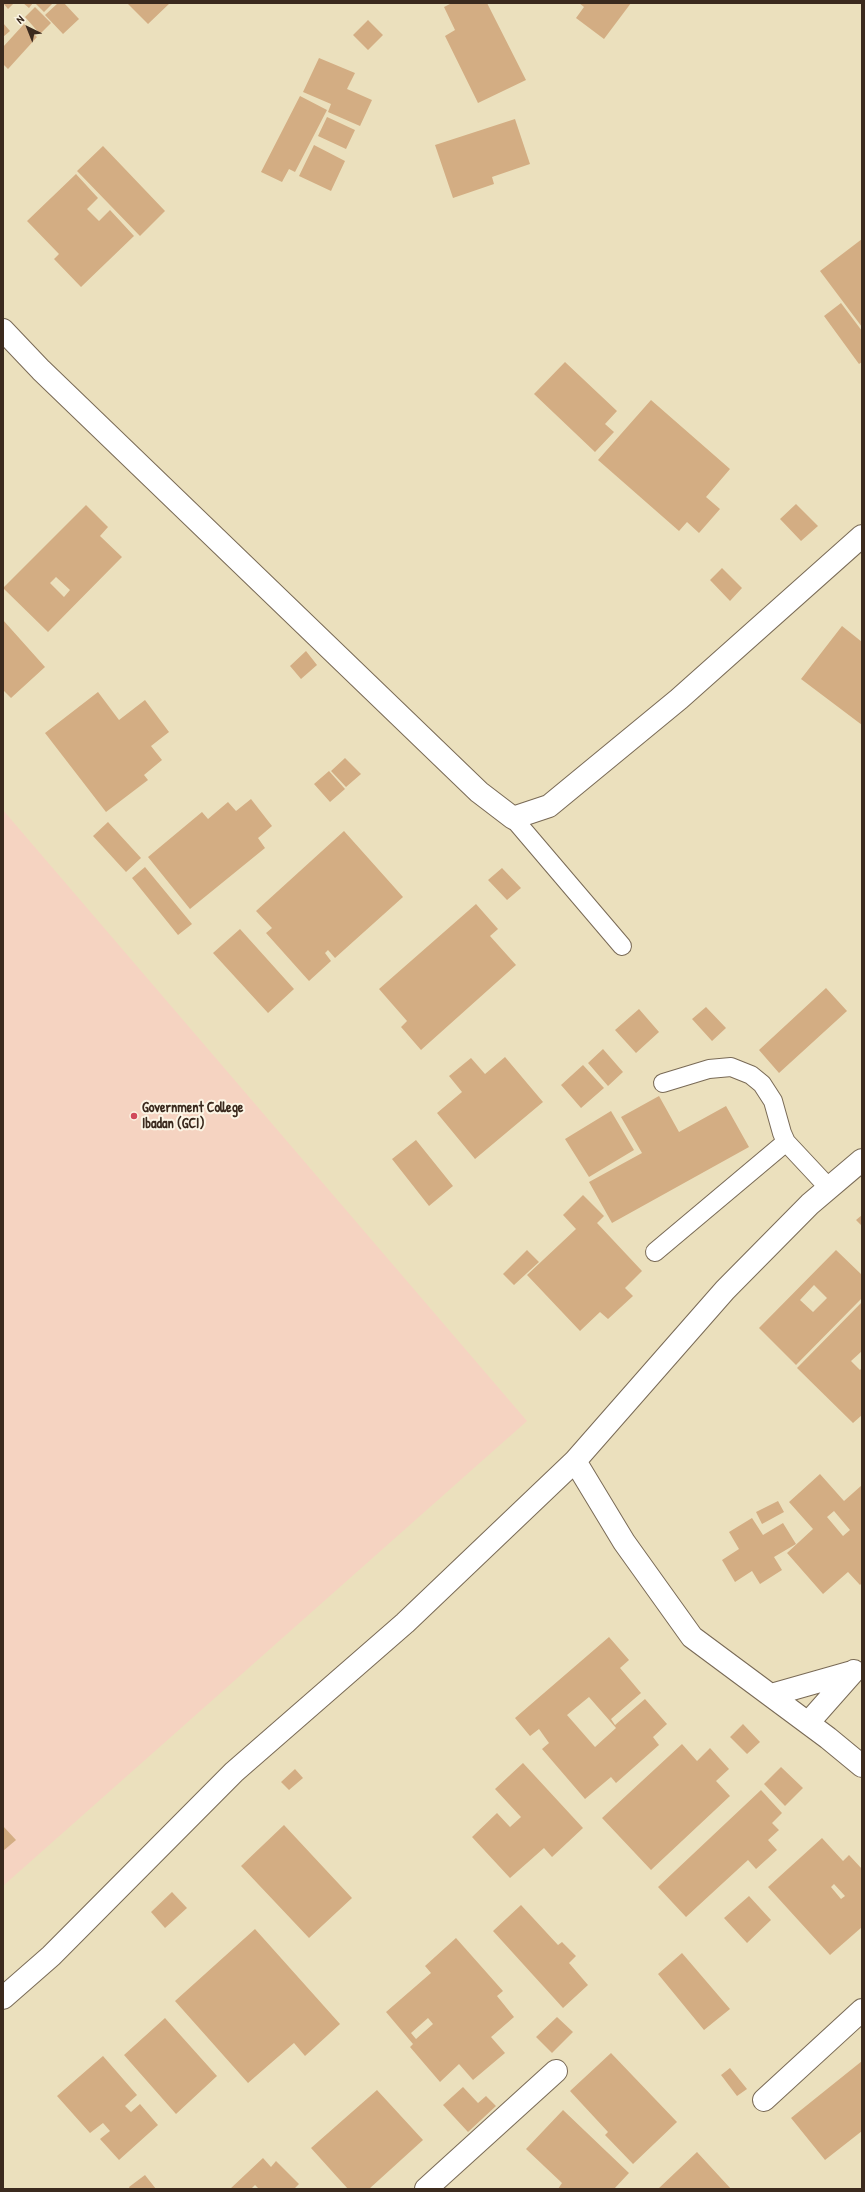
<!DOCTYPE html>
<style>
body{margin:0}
#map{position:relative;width:865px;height:2192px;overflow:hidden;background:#ebe0bd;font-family:"Patrick Hand",sans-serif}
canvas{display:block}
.frame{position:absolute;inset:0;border:4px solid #3b2a1e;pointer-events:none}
.north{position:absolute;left:8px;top:8px;width:40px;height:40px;-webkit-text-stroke:3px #fcf5e5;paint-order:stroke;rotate:317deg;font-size:11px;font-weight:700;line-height:16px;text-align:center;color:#3b2a1e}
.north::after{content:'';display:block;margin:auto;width:14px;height:18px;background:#3b2a1e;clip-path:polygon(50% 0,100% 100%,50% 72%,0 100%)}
</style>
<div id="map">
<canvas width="865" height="2192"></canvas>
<div class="frame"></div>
<div class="north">N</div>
</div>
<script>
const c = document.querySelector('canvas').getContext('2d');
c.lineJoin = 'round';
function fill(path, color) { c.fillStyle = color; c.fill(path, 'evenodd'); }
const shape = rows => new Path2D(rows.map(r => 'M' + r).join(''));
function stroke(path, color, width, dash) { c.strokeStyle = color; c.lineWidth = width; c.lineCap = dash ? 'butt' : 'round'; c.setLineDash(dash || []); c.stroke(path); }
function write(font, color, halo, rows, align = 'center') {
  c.font = font + ' "Patrick Hand",sans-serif'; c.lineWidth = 4; c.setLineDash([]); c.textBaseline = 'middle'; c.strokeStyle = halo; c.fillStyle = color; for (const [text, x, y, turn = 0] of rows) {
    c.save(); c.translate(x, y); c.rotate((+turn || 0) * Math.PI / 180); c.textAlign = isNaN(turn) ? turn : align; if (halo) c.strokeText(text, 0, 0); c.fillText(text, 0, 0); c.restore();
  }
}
const built = shape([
 [3,810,527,1421,3,1886]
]);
const building = shape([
 [3,3,14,3,8,9],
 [23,3,33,3,29,8],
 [35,3,53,3,44,12],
 [58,3,64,3,79,19,63,34,45,15],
 [127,3,170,3,148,24],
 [452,3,487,3,526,80,478,103,445,36,455,30,444,7],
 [579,3,631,3,604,39,576,18,584,7],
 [35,7,51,23,40,34,25,17],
 [368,20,383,35,368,50,353,35],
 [3,23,10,31,3,37],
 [24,24,37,37,8,69,3,64,3,47],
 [319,58,355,73,347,89,372,100,360,126,328,112,331,104,303,92],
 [300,96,327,110,295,172,289,169,282,182,261,172],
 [327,117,355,130,346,149,318,136],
 [515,119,530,164,492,177,494,184,453,198,435,145],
 [314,145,345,161,331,191,299,176],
 [103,146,165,211,140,236,77,171],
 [76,174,98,198,87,209,99,221,110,210,134,236,81,287,54,259,59,254,27,221],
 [862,239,862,327,820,271],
 [841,303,862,331,862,362,859,364,824,316],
 [565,362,617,411,605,424,614,432,595,452,534,394],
 [651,400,730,469,706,497,720,509,699,533,687,522,679,531,598,460],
 [796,504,818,526,801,541,780,519],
 [86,505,108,527,100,536,122,557,48,632,3,588],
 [56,577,70,590,64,597,50,583],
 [722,568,742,588,730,601,710,580],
 [3,620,45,667,11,698,3,690],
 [842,626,862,642,862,725,801,679],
 [306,651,317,665,301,679,290,666],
 [98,692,119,720,145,700,169,732,151,746,162,760,144,775,148,780,106,812,45,733],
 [345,758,361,774,346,787,331,771],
 [329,771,345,789,330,802,314,784],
 [251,799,272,826,258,838,265,848,190,909,148,857,202,812,208,819,228,802,236,811],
 [108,822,141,858,126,872,93,836],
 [344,831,403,897,335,958,328,950,325,953,331,961,309,981,266,933,272,928,256,911],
 [145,867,192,924,178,935,132,878],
 [502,868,521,888,507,900,488,880],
 [476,904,498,929,490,936,516,965,421,1050,401,1027,407,1021,379,989],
 [240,929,294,989,268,1013,213,953],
 [826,988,847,1011,779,1073,759,1050],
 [706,1007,726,1028,712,1041,692,1019],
 [639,1009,659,1032,636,1053,615,1030],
 [603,1049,623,1072,608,1086,588,1063],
 [505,1057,543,1102,475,1159,437,1113,462,1092,449,1076,471,1058,485,1074],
 [583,1065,604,1088,581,1108,561,1085],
 [659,1096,679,1132,726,1106,749,1147,612,1223,589,1182,642,1153,621,1117],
 [611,1111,634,1150,589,1177,565,1139],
 [416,1140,453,1186,429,1206,392,1159],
 [583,1195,604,1216,597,1223,642,1271,625,1288,633,1296,608,1319,600,1312,580,1331,527,1275,576,1229,563,1215],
 [862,1215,862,1226,856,1220],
 [527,1250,539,1262,514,1285,503,1274],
 [836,1250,862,1275,862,1298,796,1365,759,1328],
 [814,1285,827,1298,813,1312,800,1300],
 [862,1302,862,1351,851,1361,860,1370,862,1368,862,1415,853,1423,797,1368],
 [820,1474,844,1501,862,1485,862,1583,860,1585,848,1572,823,1594,787,1553,813,1529,789,1502],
 [834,1511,850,1530,843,1536,827,1517],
 [778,1501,784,1512,762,1524,756,1512],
 [752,1518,763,1535,783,1523,796,1544,774,1557,782,1570,760,1584,752,1571,735,1582,722,1560,739,1549,729,1532],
 [609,1637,629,1660,620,1668,641,1693,611,1719,615,1725,645,1699,667,1724,653,1737,659,1745,616,1783,611,1777,585,1799,542,1749,549,1743,539,1729,530,1736,515,1718],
 [589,1697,616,1728,595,1747,567,1715],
 [743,1724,760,1742,747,1754,730,1737],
 [682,1744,697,1761,710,1748,729,1769,716,1781,730,1796,651,1870,602,1818],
 [523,1763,583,1828,552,1857,544,1848,510,1878,472,1837,497,1813,510,1827,521,1817,495,1789],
 [781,1767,803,1788,785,1806,764,1784],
 [295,1769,303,1778,289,1790,281,1782],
 [761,1790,782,1813,772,1823,779,1830,768,1840,777,1850,756,1869,748,1860,686,1917,658,1887],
 [284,1825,352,1898,309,1938,241,1866],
 [3,1826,16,1840,3,1851],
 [822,1838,843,1861,849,1855,862,1869,862,1927,830,1955,768,1887],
 [834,1884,845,1896,841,1899,831,1887],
 [172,1892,187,1908,165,1928,151,1912],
 [749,1896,771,1920,747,1943,724,1918],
 [521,1905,558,1945,562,1942,576,1956,569,1963,588,1985,563,2008,493,1931],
 [255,1929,340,2024,305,2056,294,2043,248,2083,175,2001],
 [456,1938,503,1991,497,1996,514,2017,491,2037,505,2053,473,2080,459,2064,440,2082,410,2047,413,2044,386,2012,431,1973,425,1966],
 [428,2018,433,2024,416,2039,411,2033],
 [682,1953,730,2009,704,2030,658,1974],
 [557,2017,573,2032,552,2053,536,2037],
 [165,2018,217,2076,176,2114,124,2055],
 [611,2053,677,2122,633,2164,605,2135,608,2132,570,2091],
 [103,2056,137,2095,125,2106,131,2112,140,2104,158,2125,119,2160,100,2139,110,2131,103,2123,90,2133,57,2096],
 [862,2061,862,2131,825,2160,791,2118],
 [730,2068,747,2089,737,2096,721,2075],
 [463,2087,478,2103,486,2096,496,2106,468,2132,443,2105],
 [377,2090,423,2140,369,2189,348,2189,311,2148],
 [563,2110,629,2173,614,2189,558,2189,562,2183,526,2149],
 [697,2152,731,2189,658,2189],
 [263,2158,271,2167,276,2161,299,2184,294,2189,259,2189,255,2185,251,2189,230,2189],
 [145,2175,156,2189,130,2189,129,2187]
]);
const lane = shape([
 [513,818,622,946],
 [663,1083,709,1069,731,1067,751,1075,762,1084,773,1101,782,1133,786,1142,829,1188],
 [655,1252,786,1142]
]);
const street = shape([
 [3,330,41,370,479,792,513,818,549,806,679,699,862,536],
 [575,1461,624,1542,692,1637,828,1738,862,1766],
 [771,1695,852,1672],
 [808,1723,854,1671],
 [3,1998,51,1956,234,1772,405,1623,575,1461,725,1290,810,1204,862,1160],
 [764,2100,862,2010],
 [426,2189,556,2071]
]);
const markers = [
 [134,1116,4,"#d1495b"]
];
const poiNames = [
 ["Government College",142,1108],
 ["Ibadan (GCI)",142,1124]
];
fill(built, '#f5d3c1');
fill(building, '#d3ad83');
stroke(lane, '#796a56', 20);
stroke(street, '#796a56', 24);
stroke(lane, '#fff', 18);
stroke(street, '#fff', 22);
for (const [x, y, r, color] of markers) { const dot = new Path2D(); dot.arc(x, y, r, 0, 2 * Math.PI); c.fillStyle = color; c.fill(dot); stroke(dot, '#fcf5e5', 1.5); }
write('bold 14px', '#3b2a1e', '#fcf5e5', poiNames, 'left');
</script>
